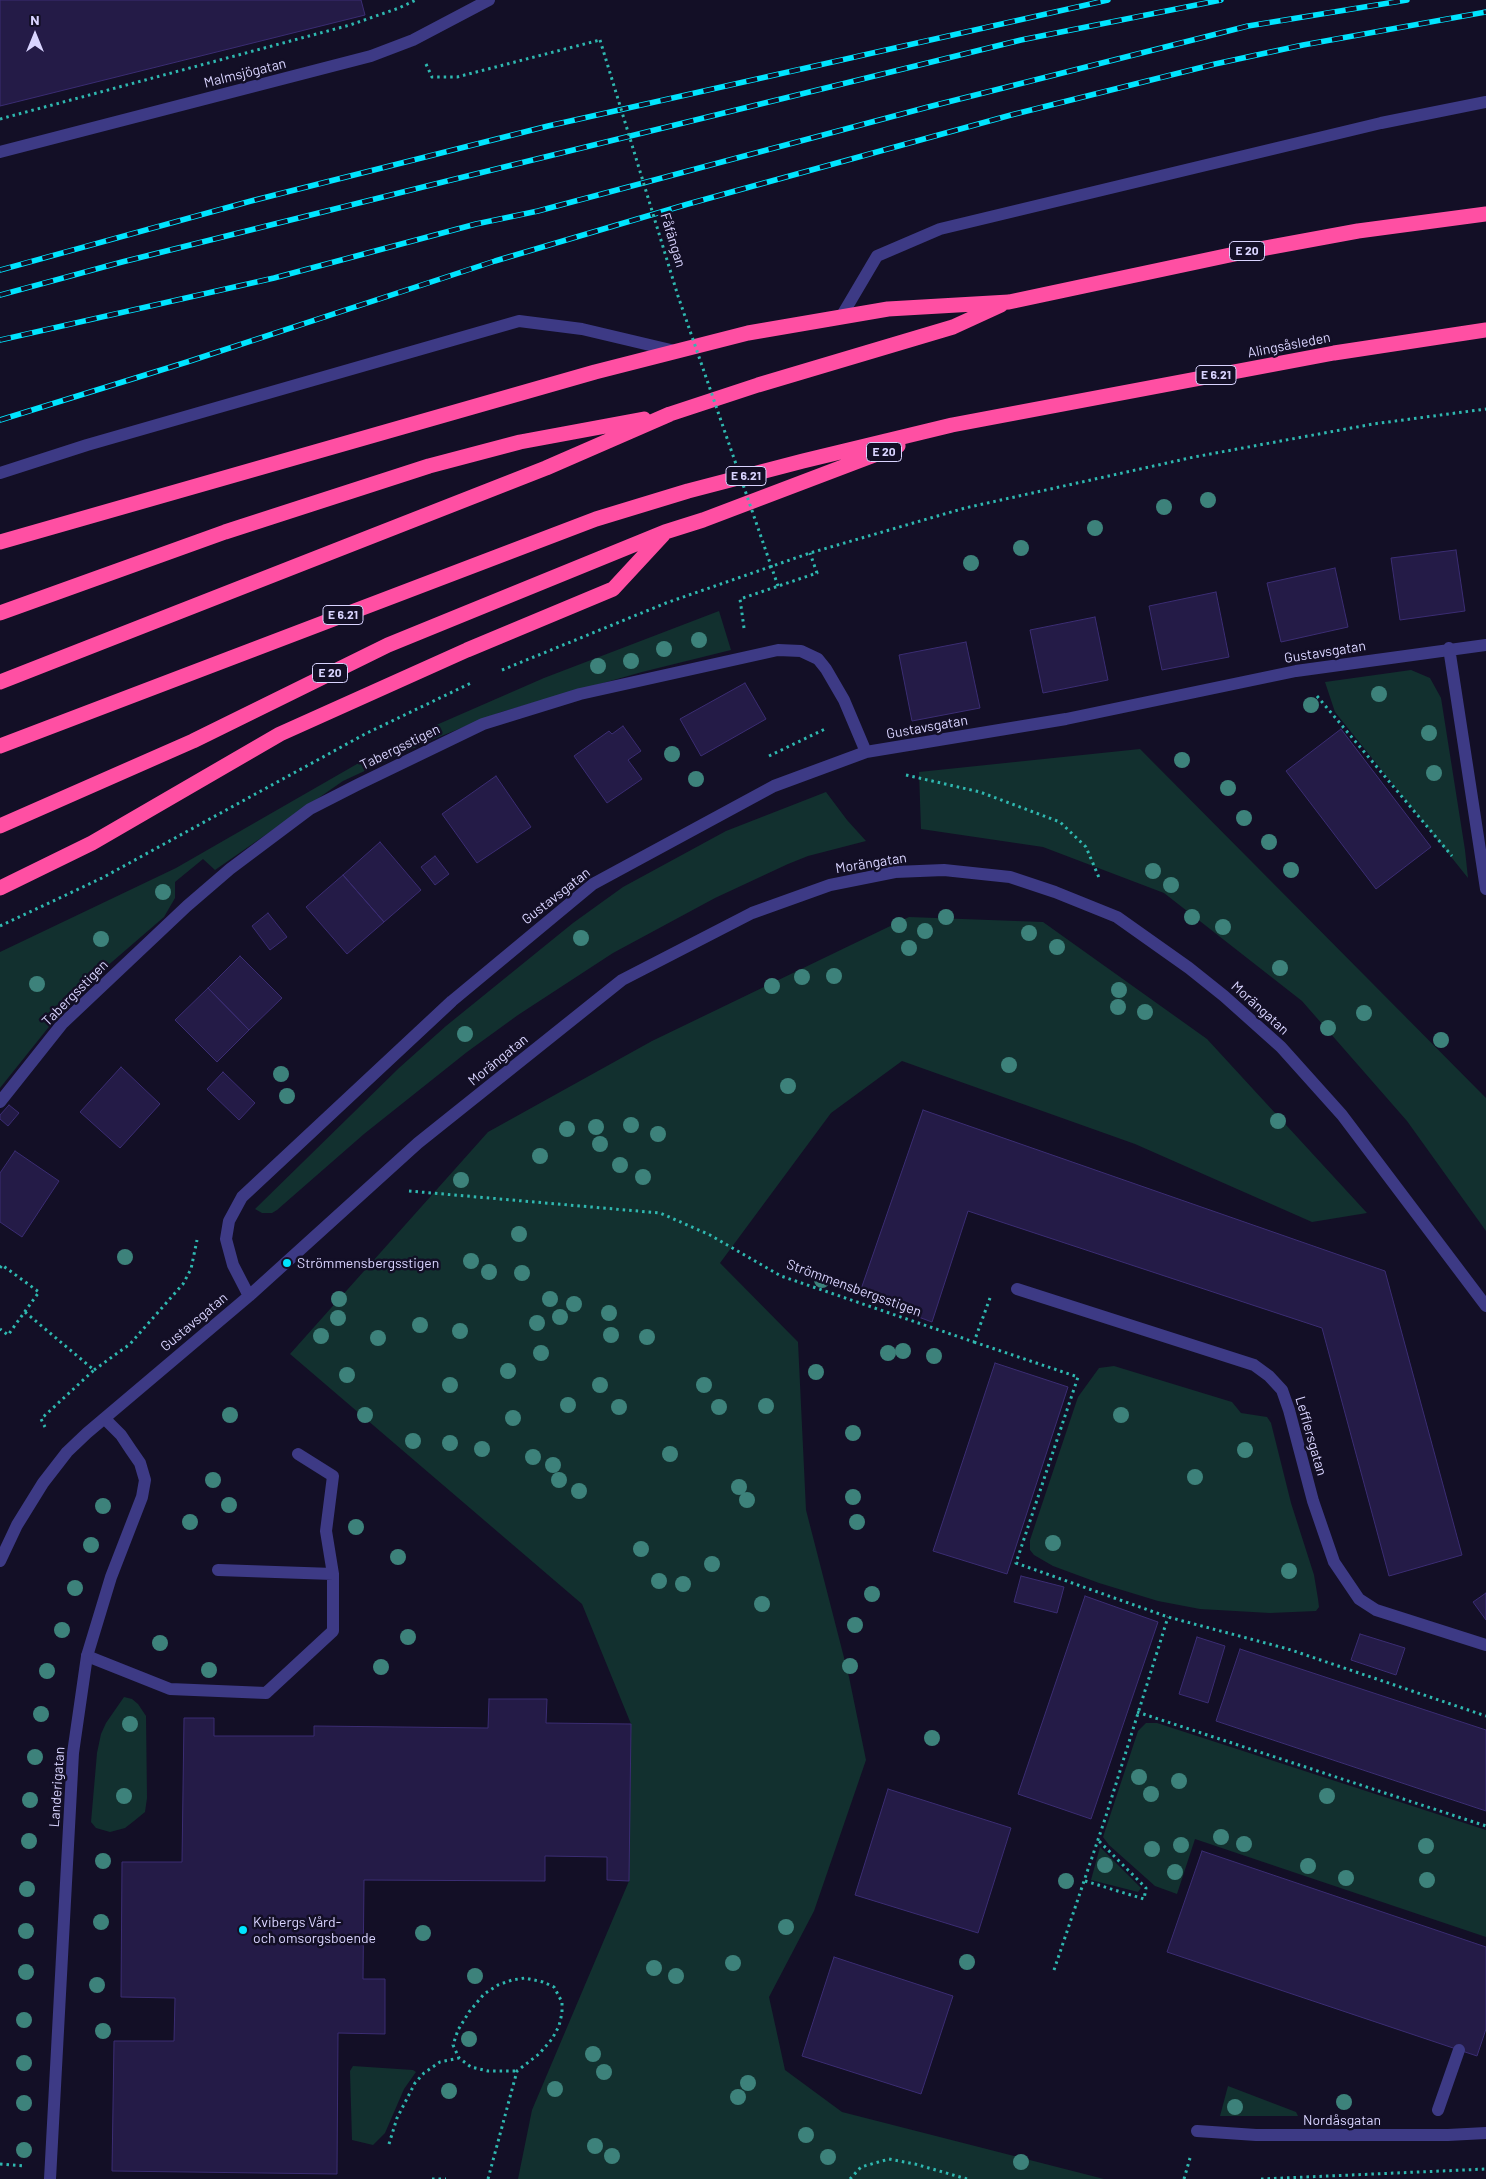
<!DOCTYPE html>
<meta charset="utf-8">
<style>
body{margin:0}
#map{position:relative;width:1486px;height:2179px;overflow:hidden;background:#130f26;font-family:Barlow,sans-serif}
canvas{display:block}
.north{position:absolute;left:10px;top:10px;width:50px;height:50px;-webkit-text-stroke:4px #130f26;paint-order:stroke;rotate:0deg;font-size:14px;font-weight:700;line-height:20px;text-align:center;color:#d9d4ff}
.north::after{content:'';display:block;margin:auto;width:18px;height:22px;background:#d9d4ff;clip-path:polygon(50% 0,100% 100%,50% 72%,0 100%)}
</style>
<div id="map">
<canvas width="1486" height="2179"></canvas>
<div class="north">N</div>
</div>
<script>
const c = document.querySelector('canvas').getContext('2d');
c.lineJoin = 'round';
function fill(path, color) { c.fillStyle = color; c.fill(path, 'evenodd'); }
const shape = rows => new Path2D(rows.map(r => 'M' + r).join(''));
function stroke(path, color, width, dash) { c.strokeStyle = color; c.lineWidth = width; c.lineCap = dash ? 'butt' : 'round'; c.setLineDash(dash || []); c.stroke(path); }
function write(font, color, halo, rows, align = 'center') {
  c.font = font + ' Barlow,sans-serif'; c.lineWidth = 5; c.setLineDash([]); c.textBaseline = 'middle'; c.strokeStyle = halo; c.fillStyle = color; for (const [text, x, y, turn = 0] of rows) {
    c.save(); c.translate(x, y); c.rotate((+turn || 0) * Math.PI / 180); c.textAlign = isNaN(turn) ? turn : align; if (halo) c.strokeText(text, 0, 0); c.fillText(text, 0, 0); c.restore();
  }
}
const green = shape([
 [719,611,731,650,642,672,501,712,429,741,343,781,215,870,203,859,175,882,175,898,164,917,76,993,0,1088,0,952,176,868,357,764,434,726,544,678],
 [1411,670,1430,678,1441,698,1465,850,1468,878,1335,712,1325,682],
 [1140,749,1486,1098,1486,1231,1407,1121,1302,1001,1164,893,1043,847,921,829,919,772],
 [826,792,847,820,866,841,808,856,788,864,715,898,613,953,518,1015,467,1052,364,1134,277,1210,272,1213,262,1213,255,1209,399,1068,446,1026,573,923,623,887,726,831],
 [909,917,1043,922,1207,1039,1367,1213,1312,1222,1135,1144,902,1061,831,1113,720,1263,798,1342,806,1510,849,1677,866,1760,814,1911,769,1997,785,2070,842,2112,1104,2179,518,2179,532,2110,629,1881,631,1724,582,1604,290,1354,488,1132,652,1041],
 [1114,1366,1232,1402,1241,1413,1267,1417,1271,1423,1291,1503,1314,1575,1318,1599,1319,1607,1316,1611,1270,1613,1200,1609,1158,1601,1099,1583,1053,1566,1034,1555,1030,1550,1030,1540,1078,1397,1099,1368],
 [124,1697,132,1699,138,1704,146,1716,147,1798,145,1812,134,1821,125,1828,110,1832,96,1828,91,1822,97,1753,101,1734,106,1723],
 [1146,1723,1157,1723,1486,1830,1486,1937,1195,1839,1177,1894,1155,1886,1109,1845,1103,1837,1138,1731],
 [1100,1847,1141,1888,1138,1892,1091,1880],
 [353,2066,413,2070,416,2072,404,2089,385,2133,373,2145,352,2140,350,2071],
 [1228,2086,1296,2112,1298,2116,1220,2116]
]);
const building = shape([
 [0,0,361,0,365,15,0,106,0,0],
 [1456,550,1465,611,1400,620,1391,558,1456,550],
 [1335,568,1348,627,1281,642,1267,583,1335,568],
 [1216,592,1229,657,1162,670,1149,606,1216,592],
 [1095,617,1108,680,1043,693,1030,630,1095,617],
 [966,642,980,708,912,721,899,655,966,642],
 [745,683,766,719,701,756,680,719,745,683],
 [623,726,641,751,628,760,642,779,607,803,574,756,609,731,612,734,623,726],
 [1341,729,1431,847,1376,889,1286,771,1341,729],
 [496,776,531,827,477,863,442,814,496,776],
 [380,842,421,890,384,922,343,875,380,842],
 [435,856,449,874,435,885,421,867,435,856],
 [343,875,384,922,347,954,306,907,343,875],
 [268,913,287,937,270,950,252,926,268,913],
 [240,956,282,998,249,1030,208,988,240,956],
 [208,988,249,1030,217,1062,175,1020,208,988],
 [121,1067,160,1104,120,1148,80,1112,121,1067],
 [223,1072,255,1103,239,1120,207,1089,223,1072],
 [9,1105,19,1113,8,1126,0,1119,0,1115,9,1105],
 [923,1110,1385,1271,1462,1555,1389,1576,1322,1328,968,1211,932,1322,859,1295,923,1110],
 [15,1151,59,1181,22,1237,0,1222,0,1173,15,1151],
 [995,1363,1068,1387,1007,1574,933,1551,995,1363],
 [1021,1576,1064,1587,1057,1613,1014,1602,1021,1576],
 [1486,1593,1486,1620,1473,1602,1486,1593],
 [1085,1596,1158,1622,1091,1819,1018,1794,1085,1596],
 [1360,1634,1405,1648,1396,1675,1351,1660,1360,1634],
 [1197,1637,1225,1646,1208,1703,1179,1694,1197,1637],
 [1240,1649,1486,1730,1486,1811,1216,1721,1240,1649],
 [489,1699,547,1699,546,1723,631,1724,629,1881,607,1880,607,1857,545,1856,545,1881,364,1880,363,1979,385,1979,385,2034,338,2033,337,2174,112,2171,114,2041,174,2041,175,1998,121,1997,122,1862,182,1862,184,1718,214,1718,214,1736,314,1736,314,1726,488,1728,489,1699],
 [888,1789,1011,1828,978,1933,855,1895,888,1789],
 [1202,1851,1486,1947,1486,2029,1477,2056,1167,1952,1202,1851],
 [834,1957,953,1996,921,2094,802,2056,834,1957]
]);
const path = shape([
 [426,64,432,77,457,77,600,40],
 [0,119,350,25,399,8,416,0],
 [744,628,740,599,817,573,810,553],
 [502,670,666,603,810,553,965,508,1194,457,1373,424,1486,409],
 [1317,696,1452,856],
 [769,756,827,728],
 [906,775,980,792,1060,822,1086,847,1100,880],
 [0,926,102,878,365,734,471,683],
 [409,1191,660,1213,710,1235,781,1276,974,1342,990,1298],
 [0,1268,2,1265,39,1292,8,1335,0,1329],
 [25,1312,94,1370,41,1419,45,1427],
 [974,1342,1078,1377,1016,1563,1168,1617,1288,1649,1486,1716],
 [94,1370,130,1344,183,1284,191,1269,197,1240],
 [1137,1712,1486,1826],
 [1085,1881,1144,1899,1146,1888,1098,1840],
 [1054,1970,1105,1819,1168,1617],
 [389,2144,397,2118,415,2083,424,2073,440,2062,459,2058],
 [0,2164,24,2166],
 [432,2179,446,2179],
 [488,2179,517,2071,539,2054,552,2039,559,2026,562,2013,562,2002,554,1987,543,1982,525,1978,512,1980,498,1985,484,1994,469,2012,458,2030,453,2045,459,2058,471,2067,488,2071,517,2071],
 [850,2179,861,2167,889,2159,915,2164,967,2179],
 [1184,2179,1190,2158],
 [1261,2179,1486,2169]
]);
const service = shape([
 [841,317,877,256,940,229,1381,123,1486,102],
 [0,473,87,445,519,321,582,329,675,351],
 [298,1454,333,1476,326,1531,333,1574],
 [87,1656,170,1689,266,1693,333,1631,333,1574,218,1570],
 [1438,2110,1459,2050]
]);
const minor = shape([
 [0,152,371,56,413,40,489,0],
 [1449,648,1486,889],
 [0,1102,62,1024,187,906,230,869,310,809,359,784,483,724,580,694,778,650,801,651,818,659,826,669,844,700,866,752],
 [1017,1289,1254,1365,1269,1376,1282,1390,1289,1410,1313,1501,1334,1562,1359,1599,1376,1610,1486,1645],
 [249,1296,233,1265,226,1239,229,1221,242,1197,452,1001,593,884,774,786,866,752,1066,719,1296,671,1486,645],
 [0,1561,17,1525,43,1483,67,1452,87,1433,249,1296,418,1143,622,980,752,913,830,885,895,872,944,870,1010,877,1055,892,1117,917,1189,968,1224,996,1281,1047,1342,1115,1486,1306],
 [1197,2131,1256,2135,1448,2135,1486,2133],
 [50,2179,73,1753,87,1656,111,1577,142,1497,145,1480,140,1463,131,1450,121,1435,105,1419]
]);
const motorway = shape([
 [0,542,595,372,748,333,888,309,1009,302,1244,252,1358,231,1486,214],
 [0,613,225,532,429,466,520,442,644,419],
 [0,682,546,468,670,414,758,385,953,327,1001,305],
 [0,746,596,519,688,491,803,461,952,425,1334,353,1486,330],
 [0,826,193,741,388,645,665,532,703,520,898,446],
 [0,888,92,843,280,734,467,650,613,589,663,535]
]);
const rail = shape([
 [0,270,251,201,548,126,1108,0],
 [0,295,122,262,443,182,1021,40,1221,0],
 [0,340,274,278,476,224,538,211,928,107,1248,26,1407,0],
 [0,420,187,362,495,261,688,204,1011,115,1215,64,1303,45,1486,12]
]);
const pathBridge = shape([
 [600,40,678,296,778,586]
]);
const trees = [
 [1208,500],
 [1164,507],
 [1095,528],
 [1021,548],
 [971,563],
 [699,640],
 [664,649],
 [631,661],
 [598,666],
 [1379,694],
 [1311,705],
 [1429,733],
 [672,754],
 [1182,760],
 [1434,773],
 [696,779],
 [1228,788],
 [1244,818],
 [1269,842],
 [1291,870],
 [1153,871],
 [1171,885],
 [163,892],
 [946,917],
 [1192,917],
 [899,925],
 [1223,927],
 [925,931],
 [1029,933],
 [581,938],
 [101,939],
 [1057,947],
 [909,948],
 [1280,968],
 [834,976],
 [802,977],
 [37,984],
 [772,986],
 [1119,990],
 [1118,1007],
 [1145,1012],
 [1364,1013],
 [1328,1028],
 [465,1034],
 [1441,1040],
 [1009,1065],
 [281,1074],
 [788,1086],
 [287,1096],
 [1278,1121],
 [631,1125],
 [596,1127],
 [567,1129],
 [658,1134],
 [600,1144],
 [540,1156],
 [620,1165],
 [643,1177],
 [461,1180],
 [519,1234],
 [125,1257],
 [471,1261],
 [489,1272],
 [522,1273],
 [822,1280],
 [339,1299],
 [550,1299],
 [574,1304],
 [609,1313],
 [560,1317],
 [338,1318],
 [537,1323],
 [420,1325],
 [460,1331],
 [611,1335],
 [321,1336],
 [647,1337],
 [378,1338],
 [903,1351],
 [541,1353],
 [888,1353],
 [934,1356],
 [508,1371],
 [816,1372],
 [347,1375],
 [450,1385],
 [600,1385],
 [704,1385],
 [568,1405],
 [766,1406],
 [619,1407],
 [719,1407],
 [230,1415],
 [365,1415],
 [1121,1415],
 [513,1418],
 [853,1433],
 [413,1441],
 [450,1443],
 [482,1449],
 [1245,1450],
 [670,1454],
 [533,1457],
 [553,1465],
 [1195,1477],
 [213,1480],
 [559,1480],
 [739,1487],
 [579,1491],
 [853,1497],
 [747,1500],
 [229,1505],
 [103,1506],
 [190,1522],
 [857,1522],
 [356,1527],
 [1053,1543],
 [91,1545],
 [641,1549],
 [398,1557],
 [712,1564],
 [1289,1571],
 [659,1581],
 [683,1584],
 [75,1588],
 [872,1594],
 [762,1604],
 [855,1625],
 [62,1630],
 [408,1637],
 [160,1643],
 [850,1666],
 [381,1667],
 [209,1670],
 [47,1671],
 [41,1714],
 [130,1724],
 [932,1738],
 [35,1757],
 [1139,1777],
 [1179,1781],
 [1151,1794],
 [124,1796],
 [1327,1796],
 [30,1800],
 [1221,1837],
 [29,1841],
 [1244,1844],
 [1181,1845],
 [1426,1846],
 [1152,1849],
 [103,1861],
 [1105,1865],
 [1308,1866],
 [1175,1872],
 [1346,1878],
 [1427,1880],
 [1066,1881],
 [27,1889],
 [101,1922],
 [786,1927],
 [26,1931],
 [423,1933],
 [967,1962],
 [733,1963],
 [654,1968],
 [26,1972],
 [475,1976],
 [676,1976],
 [97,1985],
 [24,2020],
 [103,2031],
 [469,2039],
 [593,2054],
 [24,2063],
 [604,2072],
 [748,2083],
 [555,2089],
 [449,2091],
 [738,2097],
 [1344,2102],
 [24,2103],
 [1235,2107],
 [806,2135],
 [595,2146],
 [24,2150],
 [612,2156],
 [828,2157],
 [1021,2162]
];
const markers = [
 [287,1263,5,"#00e5ff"],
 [243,1930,5,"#00e5ff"]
];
const shields = [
 [1247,251,35],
 [1216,375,40],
 [884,452,35],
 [746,476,40],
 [343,615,40],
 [330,673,35]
];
const shieldNames = [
 ["E 20",1247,251],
 ["E 6.21",1216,375],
 ["E 20",884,452],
 ["E 6.21",746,476],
 ["E 6.21",343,615],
 ["E 20",330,673]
];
const streetNames = [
 ["Malmsjögatan",245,73,-14],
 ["Fåfängan",673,240,73],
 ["Alingsåsleden",1289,345,-11],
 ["Gustavsgatan",1325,652,-9],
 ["Gustavsgatan",927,727,-10],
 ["Tabergsstigen",400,747,-26],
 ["Morängatan",871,863,-9],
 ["Gustavsgatan",556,896,-38],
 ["Tabergsstigen",75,993,-45],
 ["Morängatan",1260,1008,42],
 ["Morängatan",498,1060,-39],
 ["Strömmensbergsstigen",854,1288,20],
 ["Gustavsgatan",194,1322,-40],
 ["Lefflersgatan",1311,1436,74],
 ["Landerigatan",57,1787,-86],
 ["Nordåsgatan",1342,2120]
];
const poiNames = [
 ["Strömmensbergsstigen",297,1263],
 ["Kvibergs Vård-",253,1922],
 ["och omsorgsboende",253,1938]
];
fill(green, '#12302f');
fill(building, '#241b47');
stroke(building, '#3b2d73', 1);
stroke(path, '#2fb8b0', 3, [2.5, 4]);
stroke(service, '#3d3a85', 12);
stroke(minor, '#3d3a85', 12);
stroke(motorway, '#ff4fa3', 15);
stroke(rail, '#00e5ff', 5.5);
stroke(rail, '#130f26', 4, [11]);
stroke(pathBridge, '#2fb8b0', 3, [2.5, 4]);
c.fillStyle = '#3d827b';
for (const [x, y] of trees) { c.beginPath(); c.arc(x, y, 8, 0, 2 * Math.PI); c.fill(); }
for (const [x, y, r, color] of markers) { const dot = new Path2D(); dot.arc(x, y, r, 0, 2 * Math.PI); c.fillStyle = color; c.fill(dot); stroke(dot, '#130f26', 2); }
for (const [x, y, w] of shields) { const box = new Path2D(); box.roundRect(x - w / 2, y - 9.5, w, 19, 4); c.fillStyle = '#130f26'; c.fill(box); stroke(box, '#d9d4ff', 1); }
write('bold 12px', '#d9d4ff', null, shieldNames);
write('14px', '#d9d4ff', '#130f26', streetNames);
write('14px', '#d9d4ff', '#130f26', poiNames, 'left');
</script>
